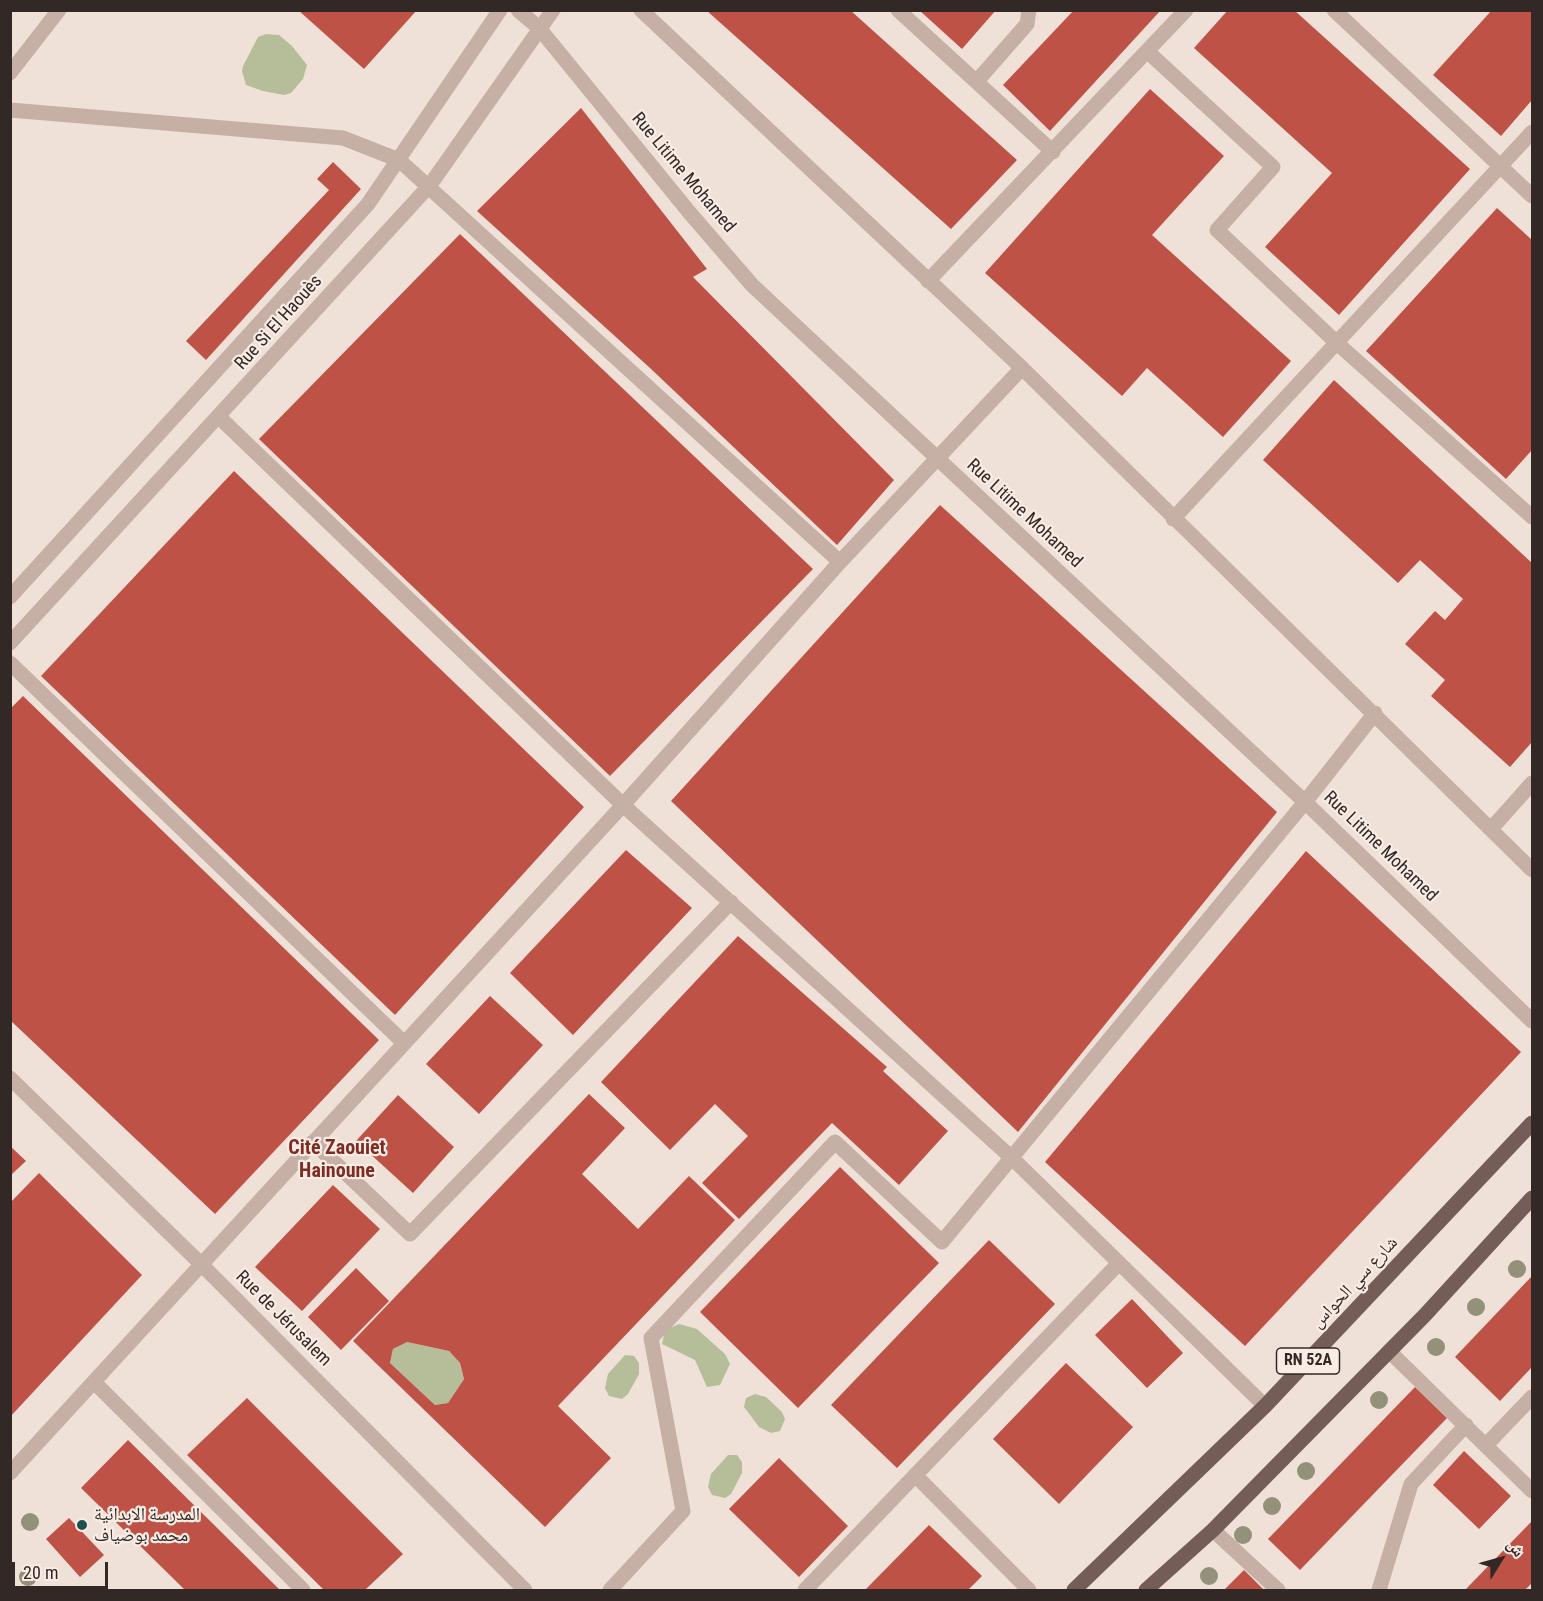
<!DOCTYPE html>
<meta charset="utf-8">
<style>
body{margin:0}
#map{position:relative;width:1543px;height:1601px;overflow:hidden;background:#efe1d8;font-family:"Roboto Condensed","Noto Naskh Arabic",sans-serif}
canvas{display:block}
.frame{position:absolute;inset:0;border:12px solid #322826;pointer-events:none}
.north{position:absolute;left:1471px;top:1529px;width:60px;height:60px;-webkit-text-stroke:4px #f8ece4;paint-order:stroke;rotate:53deg;font-size:16px;font-weight:700;line-height:24px;text-align:center;color:#322826}
.north::after{content:'';display:block;margin:auto;width:21px;height:27px;background:#322826;clip-path:polygon(50% 0,100% 100%,50% 72%,0 100%)}
.scale{position:absolute;left:12px;top:1562px;width:96px;height:27px;box-sizing:border-box;border:3px solid #322826;border-top:0;padding-left:8px;font-size:18px;line-height:21px;white-space:nowrap;color:#322826;-webkit-text-stroke:4px #f8ece4;paint-order:stroke}
</style>
<div id="map">
<canvas width="1543" height="1601"></canvas>
<div class="frame"></div>
<div class="north">ش</div>
<div class="scale">20 m</div>
</div>
<script>
const c = document.querySelector('canvas').getContext('2d');
c.lineJoin = 'round';
function fill(path, color) { c.fillStyle = color; c.fill(path, 'evenodd'); }
const shape = rows => new Path2D(rows.map(r => 'M' + r).join(''));
function stroke(path, color, width, dash) { c.strokeStyle = color; c.lineWidth = width; c.lineCap = dash ? 'butt' : 'round'; c.setLineDash(dash || []); c.stroke(path); }
function write(font, color, halo, rows, align = 'center') {
  c.font = font + ' "Roboto Condensed","Noto Naskh Arabic",sans-serif'; c.lineWidth = 4.5; c.setLineDash([]); c.textBaseline = 'middle'; c.strokeStyle = halo; c.fillStyle = color; for (const [text, x, y, turn = 0] of rows) {
    c.save(); c.translate(x, y); c.rotate((+turn || 0) * Math.PI / 180); c.textAlign = isNaN(turn) ? turn : align; if (halo) c.strokeText(text, 0, 0); c.fillText(text, 0, 0); c.restore();
  }
}
const green = shape([
 [266,34,279,35,292,46,307,65,303,79,291,93,284,95,263,91,246,85,242,71,243,66,258,37],
 [679,1324,697,1329,725,1354,730,1364,720,1385,707,1387,695,1360,662,1344,665,1330],
 [407,1342,449,1351,460,1363,464,1379,448,1403,435,1405,390,1363,393,1349],
 [625,1355,634,1356,639,1363,639,1374,628,1394,622,1399,609,1396,605,1388,608,1374],
 [755,1394,766,1397,782,1412,785,1419,780,1431,771,1433,759,1427,744,1407,746,1398],
 [728,1455,737,1455,742,1462,742,1473,731,1494,725,1498,712,1495,708,1487,711,1474]
]);
const building = shape([
 [298,10,417,10,364,69],
 [706,10,850,10,1017,160,951,229],
 [919,10,996,10,962,49],
 [1074,10,1161,10,1050,131,1003,85],
 [1228,10,1294,10,1470,169,1339,315,1265,247,1332,173,1194,48],
 [1492,10,1532,10,1532,100,1501,136,1433,75],
 [1150,89,1224,156,1152,235,1291,361,1223,437,1147,368,1122,396,985,273],
 [581,108,707,269,693,277,894,480,837,545,650,368,477,211],
 [333,162,361,189,206,360,186,341,329,190,317,179],
 [1497,208,1532,240,1532,450,1506,479,1366,351],
 [460,234,813,569,610,776,259,439],
 [1334,380,1532,563,1532,742,1510,767,1431,696,1445,680,1405,644,1435,611,1445,620,1463,599,1420,560,1398,583,1263,460],
 [234,471,584,807,395,1015,41,676],
 [940,505,1277,812,1018,1132,671,801],
 [23,696,379,1040,215,1214,10,1020,10,709],
 [626,850,692,908,573,1035,510,973],
 [1306,851,1521,1052,1245,1346,1045,1162],
 [738,936,887,1067,883,1071,948,1131,899,1185,832,1123,739,1219,702,1183,748,1136,715,1104,670,1150,601,1082],
 [490,996,543,1045,479,1114,426,1064],
 [589,1094,625,1128,582,1174,638,1229,689,1176,735,1220,558,1406,611,1458,545,1527,353,1341],
 [407,1342,449,1351,460,1363,464,1379,448,1403,435,1405,390,1363,393,1349],
 [398,1095,454,1147,413,1193,356,1141],
 [10,1146,26,1161,10,1176],
 [840,1167,939,1263,798,1408,700,1312],
 [39,1173,142,1275,10,1417,10,1203],
 [333,1185,380,1229,302,1311,255,1267],
 [989,1240,1055,1304,897,1468,831,1405],
 [356,1268,389,1301,341,1350,308,1317],
 [1532,1276,1532,1367,1500,1401,1455,1357],
 [1132,1299,1183,1353,1147,1388,1095,1335],
 [1066,1363,1133,1427,1059,1504,993,1439],
 [1415,1387,1447,1418,1300,1570,1268,1539],
 [247,1398,403,1554,365,1590,324,1590,187,1455],
 [128,1440,280,1590,185,1590,81,1488],
 [1464,1451,1511,1496,1479,1529,1433,1485],
 [779,1458,848,1526,799,1577,729,1509],
 [69,1518,104,1555,80,1577,46,1539],
 [1531,1522,1532,1583,1525,1590,1465,1590],
 [929,1525,982,1576,968,1590,865,1590],
 [1244,1570,1264,1590,1224,1590]
]);
const minor = shape([
 [518,10,539,28,689,212,752,285,1305,802,1532,1021],
 [641,10,1022,368,1532,870],
 [898,10,1053,152],
 [1334,10,1532,196],
 [1148,52,1273,167,1217,230,1338,344,1532,517],
 [10,73,59,10],
 [977,81,1027,24,1029,10],
 [10,110,343,138,399,160,840,562],
 [928,281,1186,10],
 [219,417,623,805,1013,1159,1265,1406],
 [1173,519,1532,132],
 [10,597,368,204,500,10],
 [10,643,430,185,553,10],
 [10,663,404,1043],
 [1491,829,1532,783],
 [10,1078,201,1264,525,1590],
 [313,1142,410,1234,731,902],
 [1389,1351,1532,1491],
 [94,1382,303,1590],
 [1486,1445,1532,1397],
 [10,1473,623,805,840,562,1022,368],
 [915,1475,1029,1590],
 [1213,1530,1278,1590],
 [610,1590,683,1511,651,1338,835,1142,942,1242,1305,802,1375,713],
 [805,1590,1119,1263],
 [1379,1590,1411,1484,1466,1425]
]);
const major = shape([
 [1074,1590,1265,1406,1532,1123],
 [1146,1590,1213,1530,1425,1315,1532,1198]
]);
const trees = [
 [1517,1269],
 [1476,1307],
 [1436,1347],
 [1379,1400],
 [1306,1471],
 [1272,1506],
 [30,1522],
 [1243,1535],
 [1209,1576],
 [28,1577]
];
const markers = [
 [82,1525,6,"#1e514d"]
];
const shields = [
 [1308,1361,63]
];
const shieldNames = [
 ["RN 52A",1308,1361]
];
const streetNames = [
 ["Rue Litime Mohamed",683,173,50],
 ["Rue Si El Haouès",279,323,-48],
 ["Rue Litime Mohamed",1024,514,43],
 ["Rue Litime Mohamed",1380,847,44],
 ["شارع سي الحواس",1355,1283,-47],
 ["Rue de Jérusalem",283,1319,45]
];
const poiNames = [
 ["المدرسة الابدائية",94,1515],
 ["محمد بوضياف",94,1536]
];
const neighbourhoodNames = [
 ["Cité Zaouiet",337,1149],
 ["Hainoune",337,1172]
];
fill(green, '#b6bd99');
fill(building, '#bf5246');
stroke(minor, '#c6afa5', 15);
stroke(major, '#745d57', 15);
c.fillStyle = '#939179';
for (const [x, y] of trees) { c.beginPath(); c.arc(x, y, 9, 0, 2 * Math.PI); c.fill(); }
for (const [x, y, r, color] of markers) { const dot = new Path2D(); dot.arc(x, y, r, 0, 2 * Math.PI); c.fillStyle = color; c.fill(dot); stroke(dot, '#f8ece4', 2); }
for (const [x, y, w] of shields) { const box = new Path2D(); box.roundRect(x - w / 2, y - 13, w, 26, 4.5); c.fillStyle = '#f8ece4'; c.fill(box); stroke(box, '#322826', 1.5); }
write('bold 16px', '#322826', null, shieldNames);
write('18px', '#322826', '#f8ece4', streetNames);
write('18px', '#322826', '#f8ece4', poiNames, 'left');
write('bold 20px', '#7d2c23', '#f8ece4', neighbourhoodNames);
</script>
